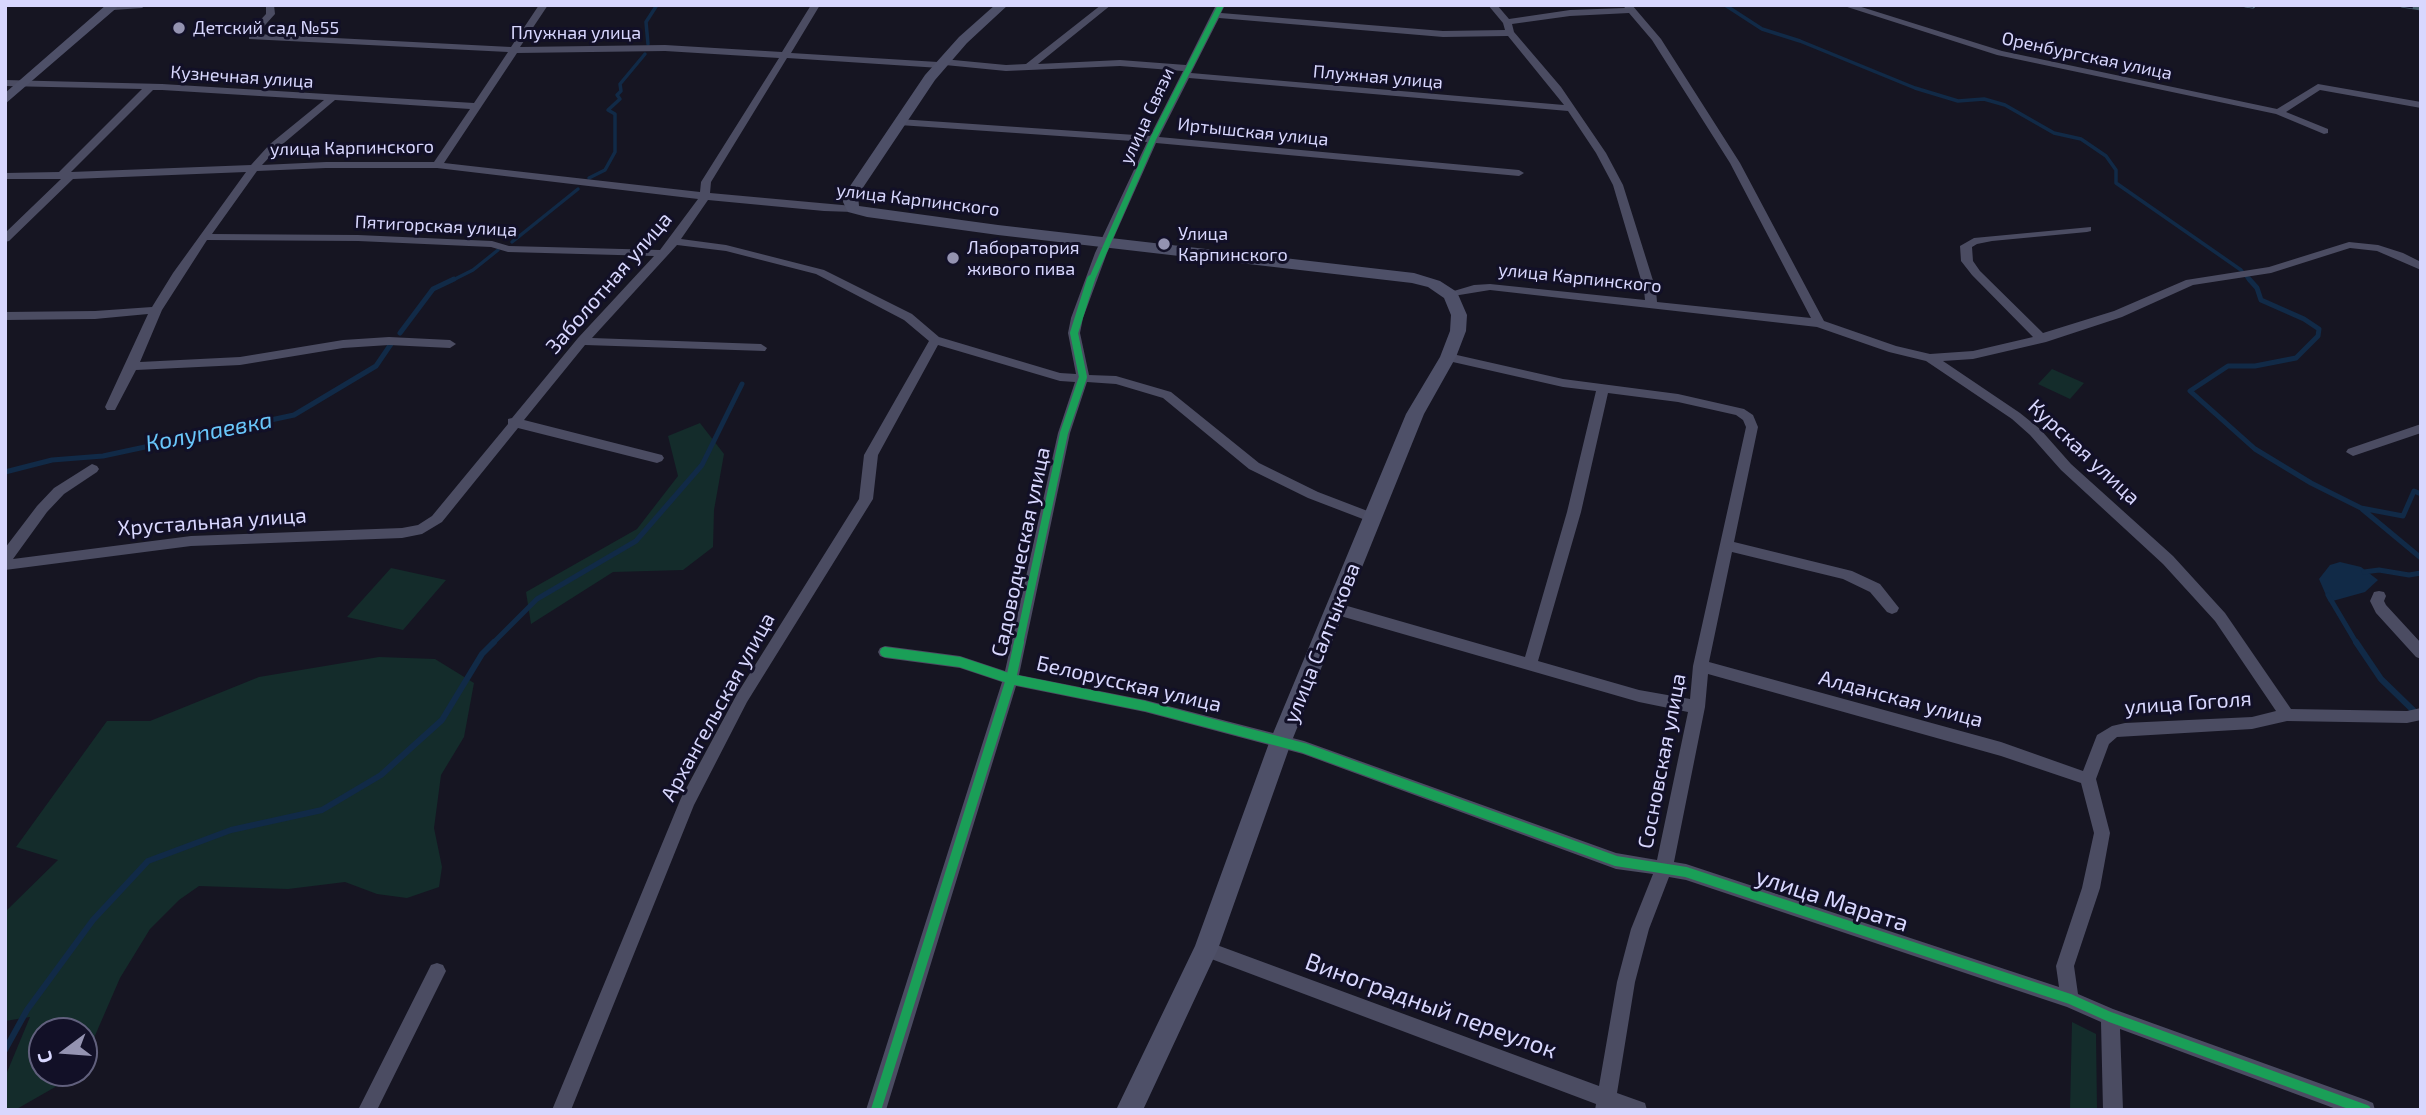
<!DOCTYPE html>
<meta charset="utf-8">
<style>
body{margin:0}
#map{position:relative;width:2426px;height:1115px;overflow:hidden;background:#161522;font-family:"Exo 2",sans-serif}
canvas{display:block}
.frame{position:absolute;inset:0;border:7px solid #d8d7fe;pointer-events:none}
.north{position:absolute;left:28px;top:1017px;width:70px;height:70px;box-sizing:border-box;background:#121027;border:2px solid #61607d;border-radius:50%;rotate:254deg;font-size:19px;font-weight:700;line-height:28px;text-align:center;color:#d8d7fe}
.north::after{content:'';display:block;margin:auto;width:24px;height:32px;background:#9493b1;clip-path:polygon(50% 0,100% 100%,50% 72%,0 100%)}
</style>
<div id="map">
<canvas width="2426" height="1115"></canvas>
<div class="frame"></div>
<div class="north">С</div>
</div>
<script>
const c = document.querySelector('canvas').getContext('2d');
c.lineJoin = 'round';
function fill(path, color) { c.fillStyle = color; c.fill(path, 'evenodd'); }
const shape = rows => new Path2D(rows.map(r => 'M' + r).join(''));
function stroke(path, color, width, dash) { c.strokeStyle = color; c.lineWidth = width; c.lineCap = dash ? 'butt' : 'round'; c.setLineDash(dash || []); c.stroke(path); }
function write(font, color, halo, rows, align = 'center') {
  c.font = font + ' "Exo 2",sans-serif'; c.lineWidth = 6; c.setLineDash([]); c.textBaseline = 'middle'; c.strokeStyle = halo; c.fillStyle = color; for (const [text, x, y, turn = 0] of rows) {
    c.save(); c.translate(x, y); c.rotate((+turn || 0) * Math.PI / 180); c.textAlign = isNaN(turn) ? turn : align; if (halo) c.strokeText(text, 0, 0); c.fillText(text, 0, 0); c.restore();
  }
}
const green = shape([
 [2052,369,2084,383,2070,399,2038,384],
 [700,423,724,454,714,510,713,547,683,570,613,572,531,624,526,592,637,529,678,476,668,436],
 [391,568,446,580,403,630,347,617],
 [379,657,435,659,474,683,464,737,441,775,434,828,442,867,439,887,407,898,377,894,345,882,288,889,199,886,179,900,150,929,120,978,84,1061,84,1031,42,1031,42,1073,78,1074,15,1110,5,1110,5,1077,30,1017,5,1021,5,912,58,860,16,847,107,721,150,721,259,677],
 [2072,1022,2096,1034,2097,1110,2070,1110]
]);
const water = shape([
 [2340,562,2361,567,2378,580,2365,592,2329,602,2319,579,2330,565]
]);
const streamFar2 = shape([
 [1725,5,1762,29,1800,41,1915,88,1958,101,1984,99,2005,105,2054,133,2081,139,2106,156,2116,170,2116,183,2241,270,2250,281],
 [648,44,646,22,657,5],
 [589,178,605,170,615,152,615,114,608,110,620,99,617,95,621,91,620,84,645,54],
 [512,242,578,189],
 [451,281,473,270,498,250]
]);
const streamFar1 = shape([
 [2249,279,2257,288,2261,300,2304,319,2319,329,2318,336,2296,358,2255,366,2228,366,2190,391,2255,449,2311,483,2361,508,2403,516,2414,491,2421,494],
 [400,333,433,289,454,279],
 [5,472,52,460,103,456,294,415,376,366,391,344],
 [2362,509,2421,558],
 [2364,572,2379,570,2409,575,2421,573],
 [2328,595,2357,644],
 [492,644,537,599,636,541,702,465,742,384]
]);
const stream = shape([
 [2356,642,2381,679,2416,713],
 [5,1050,27,1010,93,920,148,861,231,830,322,810,381,775,442,720,482,654,494,642]
]);
const street = shape([
 [110,5,146,5,142,8,113,10,110,9,110,5],
 [266,5,274,5,275,14,257,34,511,47,539,5,548,5,520,47,665,45,782,52,811,5,820,5,791,53,938,62,943,59,1006,65,1026,64,1101,5,1111,5,1038,64,1120,60,1186,65,1216,5,1225,5,1221,13,1443,31,1505,30,1503,23,1488,5,1497,5,1509,19,1570,10,1625,8,1623,5,1632,5,1661,39,1740,163,1824,321,1896,346,1930,354,1973,351,2033,337,1972,275,1961,261,1960,246,1974,238,2091,227,2091,231,2087,232,1992,241,1977,244,1972,247,1973,261,1980,271,2043,333,2114,311,2186,280,2269,267,2349,242,2378,245,2403,253,2421,262,2421,270,2377,251,2350,248,2271,273,2193,285,2122,317,2046,342,1973,359,1943,361,2020,413,2040,429,2071,464,2173,556,2225,613,2291,709,2407,711,2421,708,2421,720,2407,723,2287,721,2252,729,2117,737,2109,744,2096,779,2110,833,2100,888,2074,966,2078,994,2113,1009,2366,1100,2373,1103,2375,1110,2339,1110,2120,1029,2123,1110,2103,1110,2101,1022,2067,1007,1686,880,1669,877,1649,929,1635,982,1617,1093,1645,1103,1647,1110,1595,1110,1596,1104,1206,957,1200,955,1197,949,1200,943,1206,941,1599,1086,1617,982,1631,929,1653,874,1616,869,1303,754,1145,712,1016,686,886,1110,866,1110,1002,682,960,668,885,658,880,656,878,652,880,648,885,646,960,656,1005,671,1058,433,1075,382,1060,381,938,345,878,455,873,499,747,702,694,805,571,1110,552,1110,681,798,737,694,859,499,864,455,929,341,904,320,816,274,726,251,677,245,592,338,761,344,767,348,765,351,585,345,524,420,662,455,664,458,662,461,657,463,518,428,442,522,422,534,402,538,191,546,5,570,5,548,37,506,54,488,92,464,97,466,99,469,97,472,64,494,47,512,13,559,191,536,402,528,418,525,432,516,508,424,508,419,512,418,578,338,654,256,508,252,491,247,358,241,207,240,162,310,140,362,240,357,343,340,389,337,450,340,456,344,450,348,389,345,343,348,240,365,136,370,115,410,107,410,105,407,148,314,95,319,5,320,5,312,95,311,152,307,173,273,246,172,73,179,9,241,5,242,5,233,61,179,5,179,5,173,59,172,142,89,5,86,5,80,162,84,474,103,508,52,249,39,249,32,266,14,266,5],
 [1629,13,1652,40,1730,163,1811,318,1657,302,1656,290,1623,185,1606,153,1561,87,1514,32,1512,24,1570,16,1629,13],
 [1219,18,1443,37,1508,36,1564,105,1191,73,1219,18],
 [665,51,779,58,701,182,700,192,444,163,517,53,665,51],
 [787,58,940,68,945,65,1006,71,1120,66,1183,71,1150,136,899,119,894,122,899,125,1147,142,1095,253,1071,318,1068,333,1076,374,1060,373,939,337,912,314,824,270,726,245,681,239,708,200,824,211,853,212,858,209,853,206,710,193,711,182,787,58],
 [1189,78,1568,111,1596,153,1613,185,1644,290,1645,300,1490,284,1474,285,1447,293,1447,297,1490,290,1817,327,1889,352,1926,361,2012,419,2030,435,2061,470,2163,564,2215,621,2276,711,2252,717,2125,723,2112,726,2097,735,2083,771,2001,742,1709,662,1732,552,1843,579,1870,592,1887,612,1892,614,1897,612,1899,608,1880,584,1852,571,1734,542,1758,427,1753,415,1744,409,1678,394,1563,379,1448,353,1444,354,1442,357,1444,360,1563,387,1596,391,1567,512,1525,657,1337,603,1332,605,1330,609,1332,613,1337,615,1639,702,1688,712,1657,860,1616,853,1304,741,1145,700,1019,675,1070,433,1087,382,1116,384,1163,398,1249,469,1308,498,1368,521,1378,521,1380,518,1378,515,1318,492,1259,463,1171,392,1116,376,1089,375,1080,333,1083,318,1107,253,1156,143,1519,176,1524,173,1519,170,1159,137,1189,78],
 [153,90,162,90,324,100,270,144,251,165,71,172,153,90],
 [335,100,470,109,434,162,326,162,262,165,278,148,335,100],
 [326,168,437,168,698,199,660,250,509,246,492,241,358,235,212,234,257,171,326,168],
 [1608,393,1678,402,1736,415,1743,420,1746,427,1693,666,1690,699,1639,690,1538,661,1581,512,1608,393],
 [1708,674,2001,756,2081,783,2094,833,2082,888,2056,966,2059,987,1686,864,1674,862,1705,707,1708,674],
 [1841,5,1855,5,2002,51,2277,109,2318,84,2421,102,2421,108,2320,90,2286,112,2328,129,2328,133,2324,134,2276,114,1997,55,1841,5],
 [2421,424,2421,433,2353,456,2346,452,2348,449,2421,424],
 [2379,591,2384,592,2386,596,2384,601,2386,605,2421,643,2421,659,2416,657,2376,613,2370,601,2374,592,2379,591],
 [437,963,443,965,446,971,377,1110,358,1110,431,965,437,963]
]);
const secondary = shape([
 [106,5,120,5,5,104,5,93,106,5],
 [995,5,1008,5,967,43,935,80,858,195,859,206,998,225,1414,273,1440,281,1457,292,1467,315,1466,331,1456,357,1424,414,1291,743,1218,949,1143,1110,1116,1110,1195,946,1269,743,1406,414,1440,357,1450,331,1451,315,1444,298,1428,287,1412,283,998,235,867,217,848,212,843,202,844,195,925,75,959,37,995,5]
]);
const rail = shape([
 [2246,5,2253,6],
 [2402,5,2421,8]
]);
const cyclewayFar2 = shape([
 [1091,281,1153,139,1221,5]
]);
const cyclewayFar1 = shape([
 [1019,644,1064,433,1083,377,1074,333,1091,279]
]);
const cycleway = shape([
 [885,652,960,662,1011,679,1145,706,1304,748,1616,861,1686,872,2070,999,2110,1017,2366,1110],
 [876,1110,1011,679,1019,642]
]);
const markers = [
 [179,28,7,"#9493b1"],
 [1164,244,7,"#9493b1"],
 [953,258,7,"#9493b1"]
];
const farPoinames = [
 ["Детский сад №55",193,28],
 ["Улица",1178,234],
 ["Карпинского",1178,255],
 ["Лаборатория",967,248],
 ["живого пива",967,269]
];
const farStreetnames = [
 ["Плужная улица",576,33],
 ["Оренбургская улица",2087,56,12],
 ["Кузнечная улица",242,77,4],
 ["Плужная улица",1378,77,5],
 ["улица Связи",1147,116,-65],
 ["Иртышская улица",1253,132,6],
 ["улица Карпинского",352,148,-1],
 ["улица Карпинского",918,200,7],
 ["Пятигорская улица",436,226,3],
 ["улица Карпинского",1580,278,6]
];
const streetNames = [
 ["Заболотная улица",609,283,-49],
 ["Курская улица",2084,452,43],
 ["Хрустальная улица",212,522,-4],
 ["Садоводческая улица",1021,552,-78],
 ["улица Салтыкова",1322,643,-68],
 ["Белорусская улица",1129,684,13],
 ["Алданская улица",1901,699,15],
 ["улица Гоголя",2188,703,-4],
 ["Архангельская улица",718,707,-61],
 ["Сосновская улица",1662,761,-79]
];
const waterNames = [
 ["Колупаевка",209,432,-11]
];
const nearStreetnames = [
 ["улица Марата",1832,900,18],
 ["Виноградный переулок",1431,1006,20]
];
fill(green, '#142c2b');
fill(water, '#112a47');
stroke(streamFar2, '#112a47', 3.5);
stroke(streamFar1, '#112a47', 5);
stroke(stream, '#112a47', 6);
fill(street, '#4b4c62');
fill(secondary, '#4e5068');
stroke(rail, '#445c69', 5);
stroke(rail, '#121027', 3.5, [11]);
stroke(cyclewayFar2, '#1a9f57', 6);
stroke(cyclewayFar1, '#1a9f57', 8);
stroke(cycleway, '#1a9f57', 10);
for (const [x, y, r, color] of markers) { const dot = new Path2D(); dot.arc(x, y, r, 0, 2 * Math.PI); c.fillStyle = color; c.fill(dot); stroke(dot, '#121027', 2.5); }
write('18px', '#d8d7fe', '#121027', farPoinames, 'left');
write('18px', '#d8d7fe', '#121027', farStreetnames);
write('21px', '#d8d7fe', '#121027', streetNames);
write('italic 23px', '#69c6fa', '#121027', waterNames);
write('24px', '#d8d7fe', '#121027', nearStreetnames);
</script>
